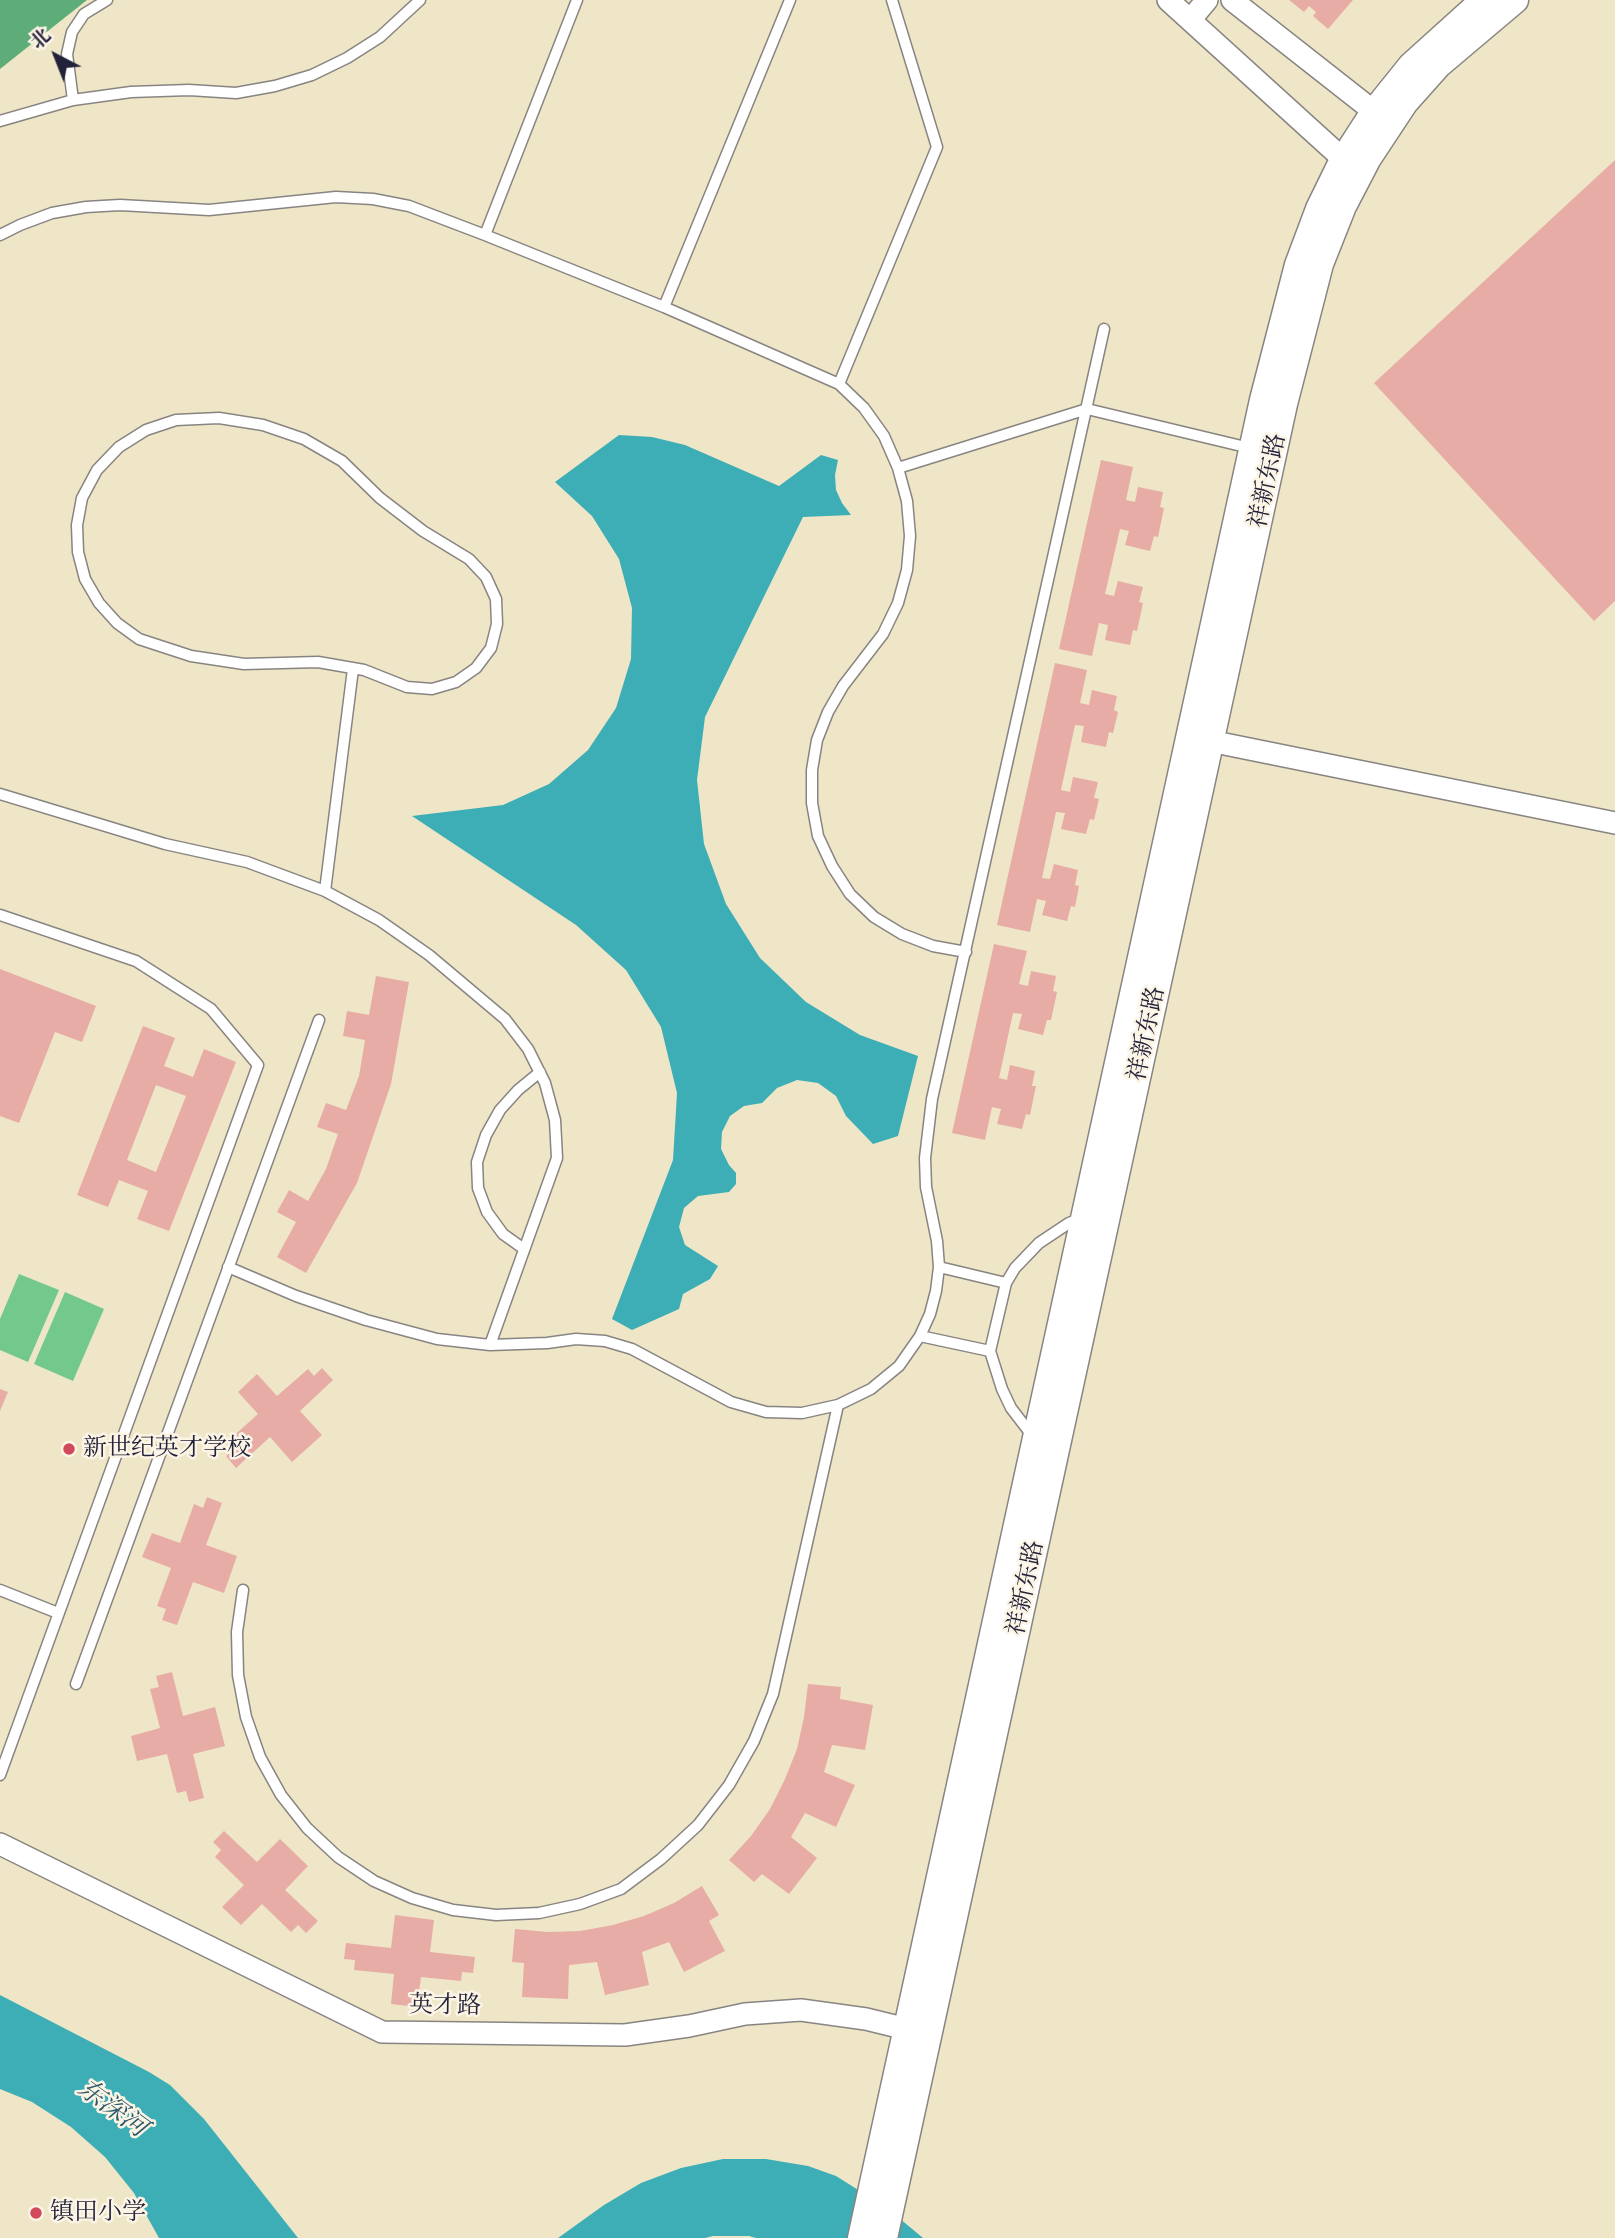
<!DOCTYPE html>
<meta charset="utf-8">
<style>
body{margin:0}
#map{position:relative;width:1615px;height:2238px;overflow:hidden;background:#eee6c7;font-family:"Old Standard TT","Noto Serif SC",serif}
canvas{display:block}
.north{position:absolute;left:21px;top:21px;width:70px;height:70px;-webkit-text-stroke:5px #fcf5e5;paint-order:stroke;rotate:318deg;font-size:19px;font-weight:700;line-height:28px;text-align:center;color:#22223b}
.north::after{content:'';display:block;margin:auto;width:24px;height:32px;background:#22223b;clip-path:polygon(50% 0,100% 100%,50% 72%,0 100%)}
</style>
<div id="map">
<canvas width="1615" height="2238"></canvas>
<div class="north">北</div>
</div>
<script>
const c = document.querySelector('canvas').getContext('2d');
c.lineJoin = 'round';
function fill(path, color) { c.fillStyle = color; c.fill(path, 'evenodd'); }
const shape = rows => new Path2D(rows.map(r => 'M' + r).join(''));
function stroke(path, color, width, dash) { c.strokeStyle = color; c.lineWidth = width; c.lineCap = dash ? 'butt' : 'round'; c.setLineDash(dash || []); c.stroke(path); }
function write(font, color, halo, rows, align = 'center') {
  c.font = font + ' "Old Standard TT","Noto Serif SC",serif'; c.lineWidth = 5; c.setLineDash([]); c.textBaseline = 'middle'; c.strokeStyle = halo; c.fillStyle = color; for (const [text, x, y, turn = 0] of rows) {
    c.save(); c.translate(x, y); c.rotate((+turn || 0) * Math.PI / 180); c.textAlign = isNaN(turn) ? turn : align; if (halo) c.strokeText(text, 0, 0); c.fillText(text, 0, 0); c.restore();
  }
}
const green = shape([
 [19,1274,59,1290,28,1362,0,1350,0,1319],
 [65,1292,104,1309,73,1381,34,1364]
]);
const forest = shape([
 [0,0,87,0,0,69]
]);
const water = shape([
 [619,435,652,437,685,445,779,486,821,455,838,460,835,475,836,490,842,503,851,515,803,517,705,717,697,780,704,844,726,904,760,958,806,1002,860,1035,918,1056,898,1136,873,1144,846,1116,836,1096,818,1083,797,1080,777,1088,762,1103,744,1106,730,1116,722,1132,721,1149,729,1165,736,1173,736,1184,729,1192,698,1196,684,1208,679,1227,685,1245,718,1266,710,1279,683,1294,679,1309,632,1330,612,1319,673,1160,677,1093,661,1027,626,970,576,925,412,816,503,805,549,784,588,750,616,708,631,659,632,608,619,559,592,516,555,482],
 [0,1995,149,2072,170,2085,204,2119,298,2238,159,2238,134,2193,105,2157,71,2127,32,2102,0,2089],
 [723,2159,766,2159,808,2166,836,2176,887,2208,923,2238,756,2238,749,2236,713,2236,705,2238,558,2238,604,2205,641,2183,681,2168]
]);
const building = shape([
 [1289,0,1353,0,1328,29,1313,16,1316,12,1309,6,1304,12],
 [1615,160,1615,601,1594,621,1374,383],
 [1101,460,1133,467,1126,500,1135,502,1138,487,1163,492,1160,507,1164,508,1158,537,1154,536,1150,551,1125,545,1129,531,1120,529,1105,594,1114,596,1118,581,1143,587,1139,602,1143,603,1137,631,1133,630,1130,645,1105,640,1108,625,1099,623,1092,656,1059,649],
 [1055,663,1087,670,1080,703,1089,705,1092,690,1117,696,1114,710,1118,712,1113,733,1109,732,1106,747,1081,742,1084,726,1075,725,1061,790,1070,792,1073,777,1098,782,1094,798,1099,799,1094,820,1090,819,1086,834,1061,829,1065,813,1056,812,1042,878,1050,879,1054,864,1078,870,1075,885,1079,886,1075,907,1071,906,1067,921,1042,915,1046,901,1037,899,1030,932,997,925],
 [994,944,1027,951,1019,984,1028,986,1031,971,1056,976,1053,991,1057,992,1051,1020,1047,1020,1043,1035,1018,1029,1022,1014,1013,1013,999,1078,1007,1080,1010,1065,1035,1071,1032,1086,1036,1086,1030,1115,1026,1114,1022,1129,997,1124,1001,1109,992,1107,985,1140,952,1133],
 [0,969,96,1006,82,1042,55,1032,19,1123,0,1116],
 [376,976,409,982,391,1084,357,1183,306,1273,277,1257,296,1222,277,1212,289,1190,308,1201,326,1169,338,1134,317,1127,326,1103,346,1110,359,1076,365,1040,343,1036,347,1011,369,1015],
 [143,1026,175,1038,164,1066,193,1077,204,1049,236,1062,169,1231,137,1219,148,1191,119,1180,108,1207,77,1195],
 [156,1085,186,1096,156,1172,127,1160],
 [322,1368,333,1380,300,1411,322,1435,292,1462,270,1437,236,1468,226,1456,234,1448,228,1441,258,1414,238,1392,257,1374,277,1396,308,1369,314,1376],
 [0,1389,8,1392,0,1411],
 [207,1497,222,1503,206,1545,237,1556,224,1593,193,1582,177,1625,162,1620,166,1609,157,1606,171,1568,142,1557,152,1533,180,1543,194,1504,203,1508],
 [172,1672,183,1716,215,1707,225,1746,193,1754,204,1798,189,1802,186,1791,177,1793,167,1754,137,1761,131,1736,160,1728,150,1689,159,1687,156,1676],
 [808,1684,841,1687,840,1699,873,1705,865,1750,832,1745,824,1772,855,1785,836,1827,805,1813,791,1837,817,1858,789,1894,762,1874,754,1882,729,1860,751,1836,770,1809,785,1779,797,1749,804,1717],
 [224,1831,257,1862,280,1839,308,1866,285,1890,318,1921,306,1933,298,1925,291,1932,262,1904,241,1925,222,1907,244,1885,215,1857,221,1850,213,1842],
 [702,1886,719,1915,709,1921,725,1951,684,1972,669,1942,642,1952,649,1985,605,1995,597,1962,569,1965,568,1999,522,1997,524,1963,512,1962,515,1929,548,1932,580,1931,613,1925,644,1916,674,1903],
 [395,1915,434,1920,430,1952,475,1957,473,1973,462,1972,461,1981,421,1977,417,2007,391,2004,394,1974,354,1970,355,1960,344,1959,346,1943,391,1948]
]);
const service = shape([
 [73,100,67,54,72,32,84,14,107,0],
 [0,121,73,100,131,92,189,90,236,93,275,86,312,75,347,58,380,37,420,0],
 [0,235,20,225,52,213,86,207,120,205,209,210,336,197,373,199,409,206,485,235,664,307,839,384,864,408,884,436,898,468,907,501,910,536,907,570,898,603,883,634,843,686,828,712,817,740,812,770,812,803,818,836,832,866,850,894,874,917,902,934,933,946,966,952],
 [485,235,577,0],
 [664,307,790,0],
 [839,384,937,147,892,0],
 [219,418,263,425,304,439,342,461,380,498,423,531,469,559,486,577,496,599,497,624,491,648,476,668,456,682,432,689,407,687,364,670,318,662,244,664,191,656,139,639,117,623,99,603,85,579,78,552,77,525,82,498,97,470,119,447,146,430,176,420,219,418],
 [898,468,1087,409,1254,449],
 [0,794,165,844,247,862,325,891,379,920,429,955,505,1019,528,1049,545,1083,555,1120,557,1158,490,1345],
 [325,891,353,669],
 [0,915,136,961,211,1009,258,1065,0,1775],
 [524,1249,503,1234,487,1212,478,1188,477,1162,486,1135,500,1110,518,1090,540,1072],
 [228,1267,296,1296,366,1320,437,1339,490,1345,547,1343,576,1339,605,1341,632,1349,731,1402,766,1412,802,1413,838,1405,871,1389,899,1366,920,1336,930,1314,936,1291,939,1267,937,1241,926,1187,925,1158,932,1099,1104,329],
 [939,1267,1006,1283],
 [920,1336,990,1351],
 [1034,1438,1011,1408,1002,1389,990,1351,1006,1283,1015,1268,1039,1243,1069,1223,1082,1218],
 [0,1590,58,1613],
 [243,1590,237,1632,238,1675,246,1717,260,1757,281,1795,307,1828,338,1857,374,1881,412,1898,453,1910,496,1915,539,1913,580,1904,621,1889,661,1859,698,1825,729,1785,754,1741,773,1694,838,1405],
 [76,1684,319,1020]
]);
const minor = shape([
 [1168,0,1353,168],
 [1232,0,1386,121],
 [1191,19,1207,0],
 [1195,738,1615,823],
 [0,1844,382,2032,625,2035,689,2026,745,2014,801,2010,866,2019,919,2032]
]);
const tertiary = shape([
 [861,2238,1263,400,1298,265,1319,209,1343,160,1374,112,1411,66,1484,0],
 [884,2238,1284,404,1320,264,1343,206,1368,158,1405,102,1438,65,1515,0]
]);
const markers = [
 [69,1449,7,"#d1495b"],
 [36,2213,7,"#d1495b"]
];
const streetNames = [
 ["祥新东路",1268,481,-78],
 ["祥新东路",1147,1034,-78],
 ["祥新东路",1026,1588,-78],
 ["英才路",445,2006,1]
];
const poiNames = [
 ["新世纪英才学校",83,1449],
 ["镇田小学",50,2213]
];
const waterNames = [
 ["东深河",112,2109,36]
];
fill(green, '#73c88c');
fill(forest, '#5eac78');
fill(water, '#3daeb6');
fill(building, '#e8aca6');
stroke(service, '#888481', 13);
stroke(minor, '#888481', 24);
stroke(tertiary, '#888481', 29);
stroke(service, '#fff', 10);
stroke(minor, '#fff', 21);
stroke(tertiary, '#fff', 26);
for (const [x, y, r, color] of markers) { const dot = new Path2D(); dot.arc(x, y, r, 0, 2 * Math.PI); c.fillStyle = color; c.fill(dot); stroke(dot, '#fcf5e5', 2.5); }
write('24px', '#22223b', '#fcf5e5', streetNames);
write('24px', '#22223b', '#fcf5e5', poiNames, 'left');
write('italic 26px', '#2d5a6c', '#fcf5e5', waterNames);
</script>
